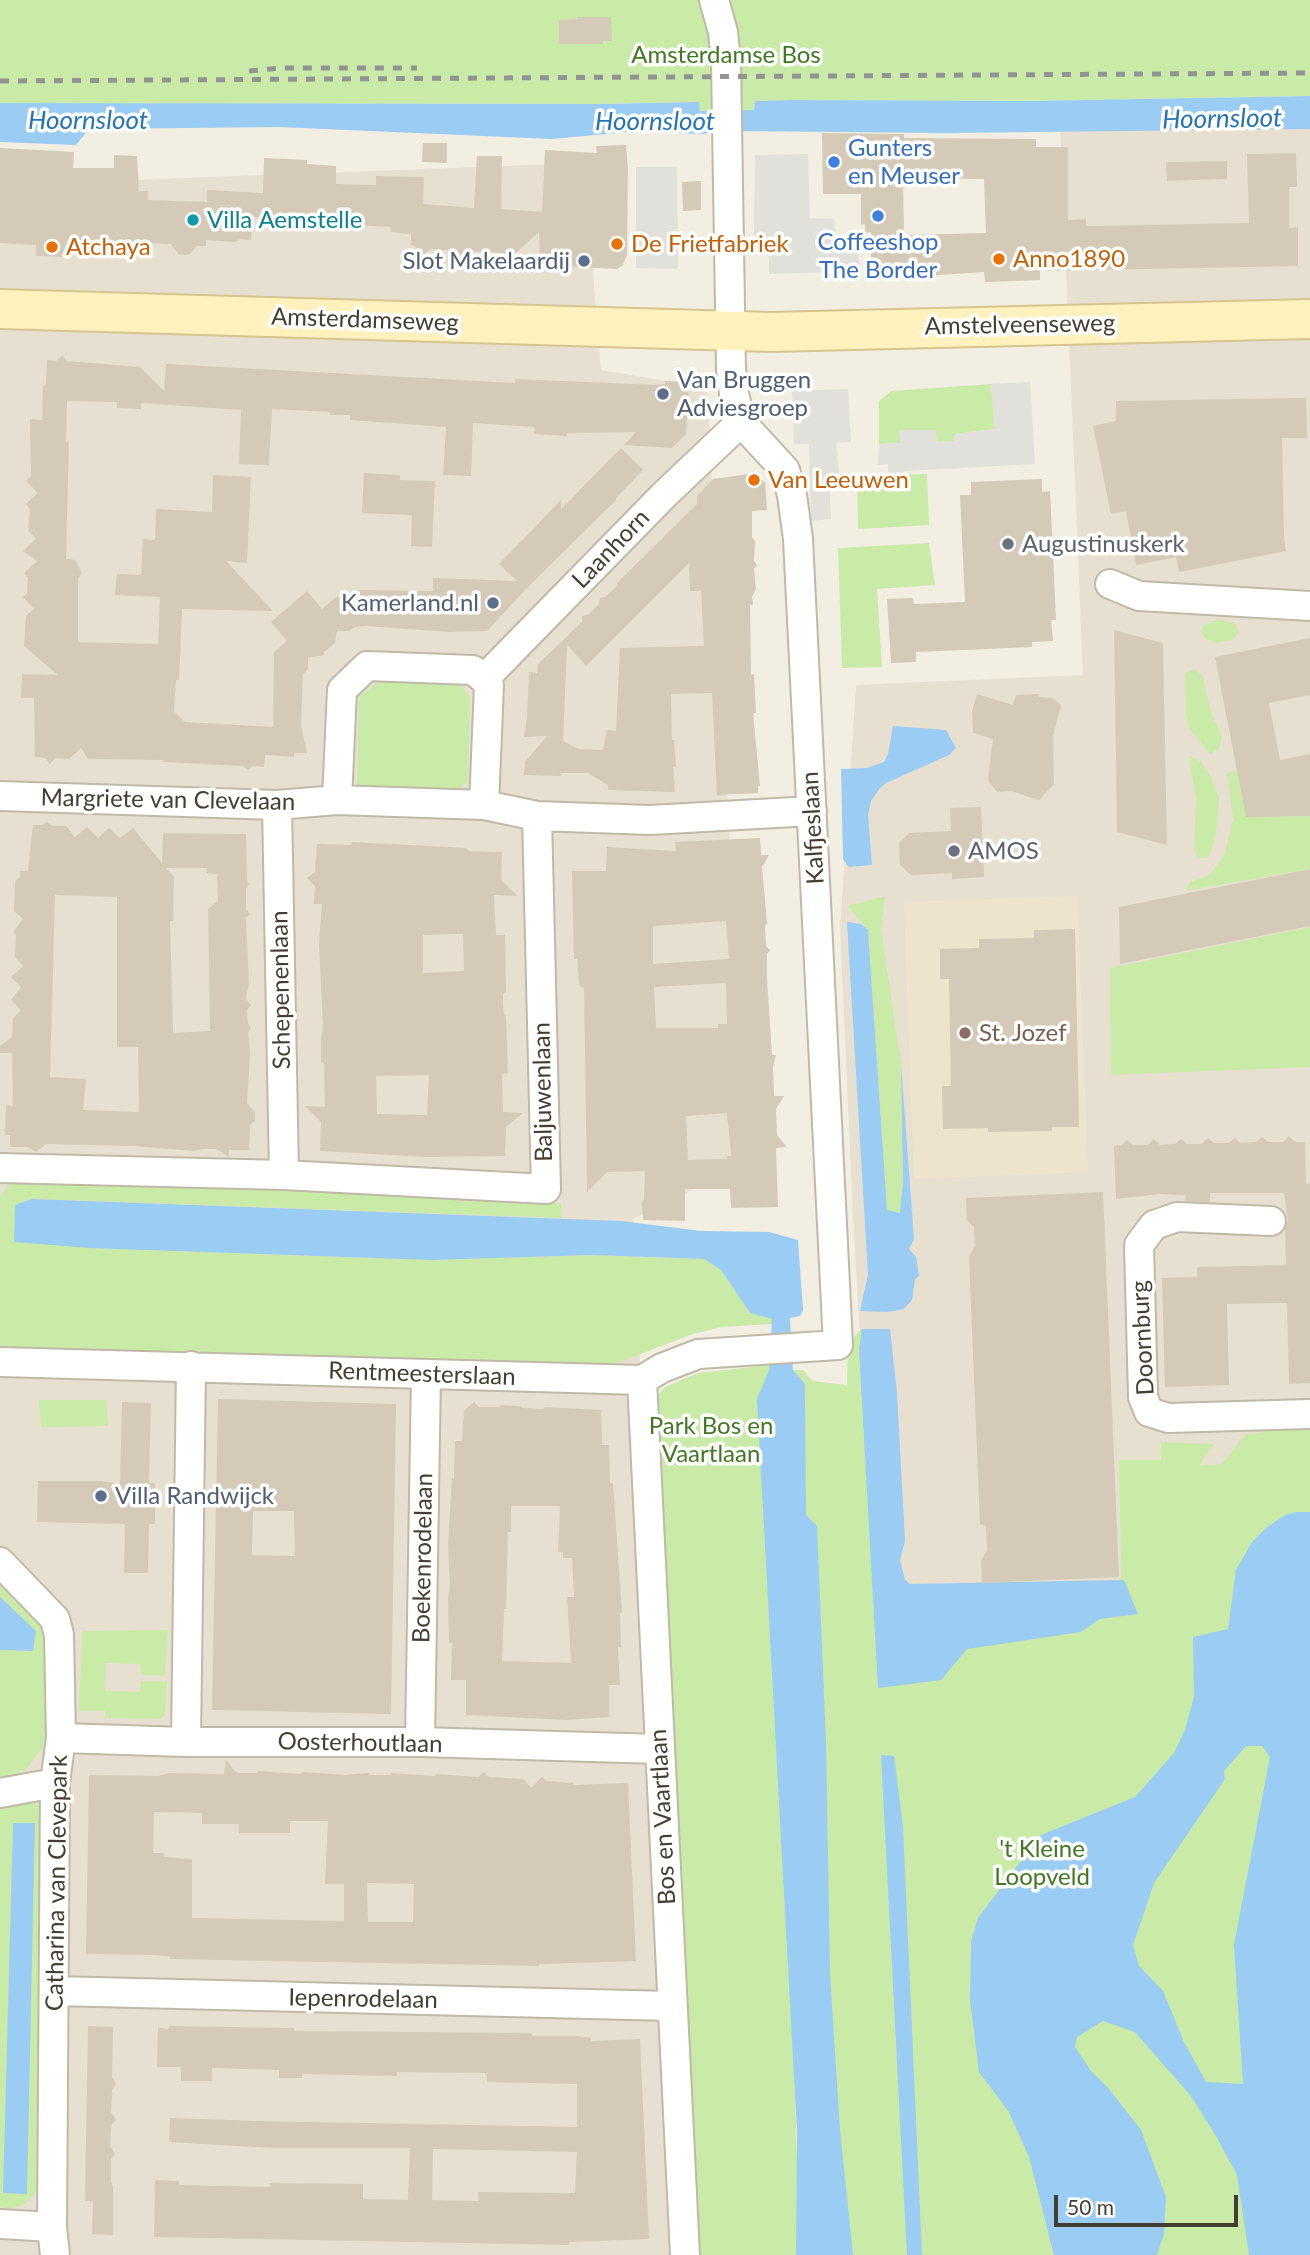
<!DOCTYPE html>
<style>
body{margin:0}
#map{position:relative;width:1310px;height:2255px;overflow:hidden;background:#f2eee2;font-family:Lato,sans-serif}
canvas{display:block}
.scale{position:absolute;left:1054px;top:2195px;width:184px;height:32px;box-sizing:border-box;border:4px solid #443e32;border-top:0;padding-left:9px;font-size:21px;line-height:24px;white-space:nowrap;color:#443e32;-webkit-text-stroke:5px #fff;paint-order:stroke}
</style>
<div id="map">
<canvas width="1310" height="2255"></canvas>
<div class="scale">50 m</div>
</div>
<script>
const c = document.querySelector('canvas').getContext('2d');
c.lineJoin = 'round';
function fill(path, color) { c.fillStyle = color; c.fill(path, 'evenodd'); }
const shape = rows => new Path2D(rows.map(r => 'M' + r).join(''));
function stroke(path, color, width, dash) { c.strokeStyle = color; c.lineWidth = width; c.lineCap = dash ? 'butt' : 'round'; c.setLineDash(dash || []); c.stroke(path); }
function write(font, color, halo, rows, align = 'center') {
  c.font = font + ' Lato,sans-serif'; c.lineWidth = 7; c.setLineDash([]); c.textBaseline = 'middle'; c.strokeStyle = halo; c.fillStyle = color; for (const [text, x, y, turn = 0] of rows) {
    c.save(); c.translate(x, y); c.rotate((+turn || 0) * Math.PI / 180); c.textAlign = isNaN(turn) ? turn : align; if (halo) c.strokeText(text, 0, 0); c.fillText(text, 0, 0); c.restore();
  }
}
const residential = shape([
 [1310,125,1310,2255,875,1591,853,1218,840,929,856,685,1083,675,1060,126],
 [584,163,601,370,707,388,746,1163,633,1219,683,2255,0,2255,0,185]
]);
const education = shape([
 [1077,896,1088,1172,914,1179,904,902]
]);
const green = shape([
 [0,0,1310,0,1310,96,1031,101,796,100,756,101,754,110,700,111,699,102,601,104,0,103],
 [991,384,995,429,954,434,954,441,936,442,936,430,900,430,900,443,879,444,879,401,891,391],
 [927,474,929,525,858,529,857,476],
 [929,543,935,585,877,589,882,667,842,668,838,548],
 [1218,619,1234,623,1239,632,1232,640,1217,643,1206,639,1202,633,1203,626],
 [1195,669,1203,677,1211,713,1222,736,1219,749,1210,754,1189,728,1186,715,1185,673],
 [378,682,459,684,470,696,468,780,457,792,357,788,359,697],
 [1189,755,1201,762,1211,777,1219,797,1217,826,1213,846,1208,858,1199,858,1194,850,1196,800],
 [1237,770,1246,817,1310,816,1310,869,1186,891,1190,882,1210,875,1225,854,1233,819,1227,773],
 [885,896,881,929,901,1064,903,1181,901,1213,887,1211,868,930,848,906],
 [1310,927,1310,1067,1111,1075,1110,968],
 [9,1183,374,1192,544,1201,561,1204,561,1218,33,1199,14,1241,90,1248,431,1260,592,1255,705,1259,721,1270,750,1313,772,1319,773,1324,721,1327,693,1334,609,1366,11,1349,0,1345,0,1198],
 [862,1329,867,1329,885,1650,1081,1632,1121,1576,1119,1460,1161,1460,1161,1442,1214,1444,1199,1466,1222,1464,1246,1434,1263,1433,1264,1429,1310,1428,1310,1632,1264,2255,833,2255,793,1370,803,1370,812,1381,847,1385,848,1343],
 [772,1365,800,2255,691,2255,647,1408,665,1387,698,1373],
 [39,1400,106,1400,108,1426,41,1427],
 [0,1573,37,1610,50,1639,49,1719,43,1747,28,1767,14,1776,0,1778,0,1650,33,1651,36,1631,0,1597],
 [168,1630,165,1676,141,1675,140,1664,106,1663,105,1691,140,1692,141,1681,167,1681,165,1715,160,1719,105,1718,105,1711,79,1711,82,1631],
 [23,1802,39,1804,47,1818,39,2184,35,2193,25,2204,10,2209,0,2207,0,1809,6,1803],
 [35,1823,27,2194,4,2193,13,1824]
]);
const parking = shape([
 [808,154,810,218,834,219,835,234,858,237,859,271,769,274,769,258,754,235,755,155],
 [636,167,677,167,678,269,636,268],
 [1030,382,1035,464,904,471,905,480,888,479,888,464,878,465,879,444,900,443,899,430,936,430,937,442,954,441,954,434,995,429,991,384],
 [848,389,851,442,836,443,839,473,829,474,831,519,811,521,809,444,794,444,792,391]
]);
const water = shape([
 [1310,96,1310,129,945,133,733,131,700,134,638,131,552,139,279,127,89,129,76,145,0,142,0,103,601,104,699,102,700,111,754,110,755,101,796,100,1031,101],
 [893,726,946,730,956,748,949,755,886,783,880,788,871,801,868,815,872,865,849,867,843,859,841,769,867,768,884,762,888,754],
 [847,922,861,924,868,930,887,1210,900,1213,903,1181,901,1064,914,1239,909,1249,916,1257,919,1276,915,1279,912,1300,904,1309,888,1312,860,1311,868,1275],
 [32,1199,621,1221,701,1231,769,1232,798,1240,803,1310,800,1316,790,1318,793,1370,805,1384,806,1515,817,1526,826,1743,830,1974,840,2130,853,2255,796,2255,797,2132,757,1399,769,1370,772,1319,750,1313,721,1270,704,1259,592,1255,431,1260,90,1248,14,1242,15,1205],
 [862,1329,890,1329,897,1393,905,1541,900,1560,905,1580,910,1584,1124,1580,1138,1614,1100,1619,1081,1632,967,1649,941,1680,878,1688,859,1349],
 [1297,1512,1310,1512,1310,2255,1249,2255,1237,2175,1216,2136,1191,2096,1135,2032,1103,2021,1077,2037,1075,2047,1091,2071,1109,2089,1141,2130,1166,2197,1164,2234,1157,2255,1054,2255,1029,2157,1009,2112,979,2072,970,2000,971,1942,978,1918,1041,1835,1135,1797,1174,1753,1185,1730,1194,1697,1193,1637,1228,1629,1236,1570,1252,1542,1266,1528,1285,1515],
 [1246,1746,1262,1746,1270,1757,1234,1945,1243,2084,1206,2082,1184,2042,1163,1991,1139,1966,1133,1945,1154,1883,1225,1779,1224,1771],
 [0,1597,36,1631,33,1651,0,1650],
 [881,1755,894,1756,903,1827,922,2255,907,2255],
 [13,1823,35,1823,27,2194,3,2193]
]);
const building = shape([
 [577,17,611,17,612,41,603,41,603,44,559,44,559,20,577,19],
 [822,133,904,134,904,138,1036,139,1036,147,1068,147,1068,220,1086,219,1086,226,1249,223,1247,154,1296,153,1297,187,1289,187,1289,228,1298,227,1298,266,1040,271,1040,280,985,282,984,272,925,276,871,274,871,232,865,233,865,224,861,225,861,194,823,194],
 [903,178,984,179,986,233,904,235],
 [423,143,447,143,447,163,422,162],
 [626,145,628,169,627,254,623,265,617,269,540,265,539,232,509,259,503,253,472,251,472,268,457,251,430,249,416,263,416,246,411,245,411,234,391,232,391,227,354,225,350,222,252,217,251,240,240,239,236,242,206,240,206,246,197,246,190,254,185,255,178,254,171,244,128,242,128,249,73,245,67,246,66,257,36,256,36,245,0,243,0,148,74,152,73,168,114,168,114,155,137,156,139,191,148,191,148,200,207,202,207,190,263,193,264,158,307,160,307,164,336,166,336,184,376,185,376,176,424,177,423,204,474,208,477,156,502,156,501,209,542,212,545,150,597,153,596,146],
 [1227,161,1227,179,1167,181,1166,162],
 [701,181,701,210,683,211,682,182],
 [62,355,67,361,140,367,164,391,166,364,515,383,515,379,654,385,665,384,665,381,689,382,686,434,672,448,624,445,636,432,567,433,567,436,534,434,535,427,473,423,471,476,443,475,446,427,350,420,350,415,330,415,330,412,272,409,269,465,239,464,241,410,141,403,141,409,117,408,117,402,67,401,66,442,69,442,66,559,75,560,82,573,78,579,78,642,158,644,160,597,115,595,117,574,141,575,143,539,155,540,156,509,212,512,213,475,251,477,247,563,226,561,273,611,182,609,179,680,176,680,174,711,185,722,273,727,274,652,287,641,271,622,307,591,322,609,336,597,355,597,355,590,433,591,433,578,517,581,499,564,561,500,561,509,621,448,643,470,616,498,616,500,526,589,487,631,449,632,367,626,355,627,349,631,337,631,335,643,324,652,324,655,308,658,308,669,303,674,301,725,307,753,294,753,294,757,265,755,264,767,253,766,248,770,243,766,163,762,163,760,88,759,81,748,69,759,55,758,50,764,45,758,35,757,34,698,21,698,22,674,58,675,24,646,26,616,34,609,23,597,27,593,28,578,24,573,37,561,23,551,36,539,28,530,30,509,26,504,38,493,26,481,31,476,30,419,42,420,43,387,46,384,47,360,56,361],
 [1306,398,1307,438,1282,438,1284,540,1286,551,1179,572,1176,557,1136,565,1126,511,1111,514,1093,426,1116,421,1116,401],
 [364,473,400,475,400,480,435,481,432,547,411,546,412,515,362,513],
 [750,474,765,482,767,510,752,511,752,537,755,541,754,561,757,565,754,569,756,589,752,597,753,605,750,605,751,675,754,674,756,713,753,713,760,786,758,786,758,793,717,795,712,693,671,694,672,740,674,740,676,767,673,767,675,792,608,790,608,785,588,773,561,773,561,776,524,775,525,762,547,736,524,737,527,718,529,672,537,673,538,664,582,622,582,616,588,615,599,604,600,598,605,597,617,586,617,583,697,504,697,496,713,479],
 [689,563,690,591,701,591,704,646,620,648,616,731,607,730,603,750,578,749,563,741,567,645,586,666],
 [1042,479,1042,492,1050,491,1056,620,1051,620,1053,641,1032,642,1032,647,916,652,916,662,891,663,887,599,913,598,914,604,965,602,960,495,971,495,971,482],
 [1114,630,1163,643,1167,845,1117,832],
 [1310,638,1310,695,1269,703,1280,760,1310,754,1310,816,1246,817,1215,657],
 [977,694,1013,705,1016,695,1038,694,1039,697,1052,698,1061,705,1053,736,1054,784,1039,800,1011,791,997,792,988,780,993,739,973,733,972,712],
 [981,807,984,877,952,879,952,873,911,875,900,865,899,843,909,833,951,831,950,808],
 [47,822,53,826,66,826,75,837,87,827,98,838,109,828,120,838,133,828,162,863,163,833,246,834,247,881,249,884,246,889,246,909,250,914,246,918,249,983,246,999,251,1005,247,1010,248,1023,251,1028,248,1033,250,1054,247,1103,255,1112,255,1121,250,1125,249,1150,229,1150,229,1157,216,1149,203,1149,193,1151,134,1146,46,1144,36,1152,28,1147,10,1147,10,1135,5,1135,6,1105,13,1106,12,1053,0,1053,0,1046,12,1037,13,1019,21,1010,11,1000,21,987,11,977,23,966,15,957,16,935,13,932,23,919,14,911,15,881,20,877,20,871,28,871,33,825,42,825],
 [166,868,207,868,207,873,217,874,218,901,208,909,210,1031,173,1033,170,921,173,921,174,877],
 [55,895,117,897,117,1047,138,1047,139,1112,83,1110,86,1079,50,1077],
 [760,838,761,855,769,855,762,867,767,923,765,926,766,946,770,950,767,954,767,980,772,1055,776,1055,773,1067,774,1096,784,1096,776,1109,777,1135,787,1147,776,1148,778,1207,731,1208,730,1189,685,1189,685,1221,643,1220,642,1203,644,1200,645,1171,607,1172,587,1192,584,988,579,985,577,959,574,959,572,871,606,871,607,847,676,851,675,842],
 [726,921,729,959,653,964,653,926],
 [726,983,727,1024,718,1024,718,1028,656,1028,654,987],
 [727,1113,731,1156,727,1156,727,1159,688,1160,686,1116],
 [352,842,466,848,469,851,502,852,501,880,518,896,494,895,496,935,505,935,506,992,503,994,503,1005,504,1014,506,1016,508,1073,502,1074,503,1112,523,1113,506,1127,505,1156,428,1157,320,1151,321,1122,305,1106,325,1107,324,1064,321,1062,321,1039,323,1029,319,943,322,904,314,904,315,886,307,878,315,872,317,844,351,845],
 [463,934,464,971,423,973,423,935],
 [429,1075,427,1115,377,1114,376,1076],
 [1310,869,1310,926,1120,964,1119,907],
 [1075,929,1079,1127,1052,1127,1052,1131,988,1132,988,1128,943,1129,942,1086,951,1086,949,979,940,979,940,949,979,948,979,939,1034,938,1034,930],
 [1289,1136,1295,1142,1305,1142,1306,1184,1310,1183,1310,1383,1289,1384,1287,1303,1227,1304,1229,1385,1165,1387,1162,1278,1197,1277,1197,1267,1286,1265,1285,1229,1288,1221,1284,1193,1210,1193,1210,1202,1186,1201,1185,1195,1159,1194,1116,1199,1114,1146,1121,1145,1127,1140,1133,1145,1148,1145,1154,1139,1160,1145,1175,1144,1181,1139,1187,1144,1202,1144,1208,1138,1214,1143,1229,1143,1235,1138,1240,1143,1256,1142,1262,1137,1268,1142,1283,1142],
 [1103,1192,1119,1577,982,1583,981,1561,987,1550,986,1526,980,1524,969,1257,975,1246,974,1227,967,1220,966,1198],
 [218,1399,396,1404,391,1714,212,1710],
 [253,1511,294,1511,295,1556,252,1555],
 [122,1402,151,1403,149,1483,155,1483,155,1524,149,1524,148,1573,124,1573,125,1524,37,1522,38,1481,102,1481,120,1484],
 [474,1402,479,1407,499,1407,501,1405,521,1406,523,1408,543,1409,545,1407,601,1410,602,1445,609,1445,610,1483,613,1483,622,1612,620,1614,621,1647,618,1647,620,1685,609,1685,609,1717,567,1720,466,1715,466,1680,451,1680,452,1643,449,1643,448,1599,450,1586,448,1546,452,1478,454,1478,455,1441,462,1441,464,1411],
 [511,1506,560,1506,558,1552,563,1552,563,1558,572,1558,574,1597,567,1597,571,1663,502,1661,504,1609,506,1609,508,1532,511,1532],
 [226,1760,237,1773,257,1773,259,1771,301,1774,303,1772,345,1775,368,1773,370,1775,390,1775,392,1773,434,1776,436,1774,478,1777,484,1772,489,1777,523,1779,531,1788,542,1777,546,1781,573,1783,573,1785,628,1783,636,1961,539,1964,539,1966,170,1959,170,1956,151,1955,86,1954,89,1775,158,1776,170,1773,224,1774],
 [154,1812,202,1813,202,1824,239,1824,239,1833,290,1833,290,1821,328,1821,325,1884,344,1884,344,1921,192,1918,192,1859,164,1857,164,1853,153,1853],
 [367,1883,414,1884,413,1922,368,1922],
 [88,2026,113,2027,112,2077,116,2084,112,2090,111,2112,116,2120,111,2125,110,2146,115,2154,111,2159,111,2182,113,2186,113,2235,92,2234,93,2201,85,2201],
 [169,2026,294,2028,294,2031,532,2033,532,2036,576,2036,591,2038,591,2041,640,2039,649,2239,569,2242,569,2245,154,2237,155,2180,179,2181,179,2185,225,2186,270,2187,270,2183,363,2184,363,2199,408,2200,410,2148,272,2148,169,2142,170,2118,260,2121,577,2127,577,2084,487,2082,487,2073,397,2072,397,2076,302,2074,302,2078,279,2078,279,2070,212,2068,212,2081,181,2081,181,2067,157,2067,158,2028,169,2029],
 [433,2149,577,2152,575,2193,478,2192,479,2201,432,2200]
]);
const street = shape([
 [1110,584,1139,596,1310,606],
 [484,679,664,495,741,422],
 [0,796,277,805,337,800,484,805,537,816,650,820,812,811],
 [337,800,342,690,367,666,473,670,484,679,489,685,484,805],
 [277,805,284,1175],
 [0,1168,284,1175,546,1189,537,816],
 [1271,1221,1177,1217,1154,1225,1139,1245,1143,1397,1149,1412,1168,1418,1310,1414],
 [0,1362,642,1380,662,1368,698,1354,838,1345,798,539,792,495,785,470,741,422,734,394,731,369,726,61,723,32,714,0],
 [642,1380,685,2255],
 [0,1562,55,1619,59,1635,61,1738,55,1783,52,2227],
 [61,1738,186,1742,420,1742,660,1749],
 [186,1742,191,1366],
 [420,1742,426,1375],
 [0,1793,55,1783],
 [54,1991,672,2006],
 [0,2224,52,2227,55,2255]
]);
const secondary = shape([
 [0,309,771,332,1310,319]
]);
const rail = shape([
 [249,71,281,68,417,68],
 [0,81,1310,73]
]);
const markers = [
 [834,162,7,"#3f7fe0"],
 [878,216,7,"#3f7fe0"],
 [193,220,7,"#0f9aa8"],
 [617,244,7,"#e8710a"],
 [52,247,7,"#e8710a"],
 [999,259,7,"#e8710a"],
 [584,261,7,"#5c6f8a"],
 [663,394,7,"#5c6f8a"],
 [754,480,7,"#e8710a"],
 [1008,544,7,"#6b7280"],
 [493,603,7,"#5c6f8a"],
 [954,851,7,"#6b7280"],
 [965,1033,7,"#8d6e63"],
 [101,1496,7,"#5c6f8a"]
];
const parkNames = [
 ["Amsterdamse Bos",726,55],
 ["Park Bos en",711,1426],
 ["Vaartlaan",711,1454],
 ["'t Kleine",1042,1849],
 ["Loopveld",1042,1877]
];
const shopNames = [
 ["Gunters",848,148],
 ["en Meuser",848,176],
 ["Coffeeshop",878,242,"center"],
 ["The Border",878,270,"center"]
];
const cultureNames = [
 ["Villa Aemstelle",207,220]
];
const foodNames = [
 ["De Frietfabriek",631,244],
 ["Atchaya",66,247],
 ["Anno1890",1013,259],
 ["Van Leeuwen",768,480]
];
const serviceNames = [
 ["Slot Makelaardij",570,261],
 ["Van Bruggen",677,380,"left"],
 ["Adviesgroep",677,408,"left"],
 ["Kamerland.nl",479,603],
 ["Villa Randwijck",115,1496,"left"]
];
const streetNames = [
 ["Amsterdamseweg",365,320,2],
 ["Amstelveenseweg",1020,325,-1],
 ["Laanhorn",611,549,-46],
 ["Margriete van Clevelaan",168,800,1],
 ["Kalfjeslaan",813,828,-93],
 ["Schepenenlaan",281,990,-91],
 ["Baljuwenlaan",543,1092,-91],
 ["Doornburg",1143,1338,-93],
 ["Rentmeesterslaan",422,1374,2],
 ["Boekenrodelaan",423,1558,-89],
 ["Oosterhoutlaan",360,1743,1],
 ["Bos en Vaartlaan",663,1817,-93],
 ["Catharina van Clevepark",57,1883,-89],
 ["Iepenrodelaan",363,1999,1]
];
const worshipNames = [
 ["Augustinuskerk",1022,544],
 ["AMOS",968,851]
];
const educationNames = [
 ["St. Jozef",979,1033]
];
const waterNames = [
 ["Hoornsloot",1222,119,-1],
 ["Hoornsloot",88,121],
 ["Hoornsloot",655,122]
];
fill(residential, '#e7e0d0');
fill(education, '#ede4cb');
fill(green, '#caeaa8');
fill(parking, '#e2e0db');
fill(water, '#9accf4');
fill(building, '#d4cab7');
stroke(street, '#c1b9a7', 32);
stroke(secondary, '#d5c58f', 42);
stroke(street, '#fff', 28);
stroke(secondary, '#fff2bf', 38);
stroke(rail, '#939393', 5, [9, 9]);
for (const [x, y, r, color] of markers) { const dot = new Path2D(); dot.arc(x, y, r, 0, 2 * Math.PI); c.fillStyle = color; c.fill(dot); stroke(dot, '#fff', 2.5); }
write('24px', '#417823', '#fff', parkNames);
write('24px', '#366cbe', '#fff', shopNames, 'left');
write('24px', '#0d838f', '#fff', cultureNames, 'left');
write('24px', '#c56008', '#fff', foodNames, 'left');
write('24px', '#4e5e75', '#fff', serviceNames, 'right');
write('24px', '#443e32', '#fff', streetNames);
write('24px', '#5b616d', '#fff', worshipNames, 'left');
write('24px', '#785e54', '#fff', educationNames, 'left');
write('italic 26px', '#2674b5', '#fff', waterNames);
</script>
